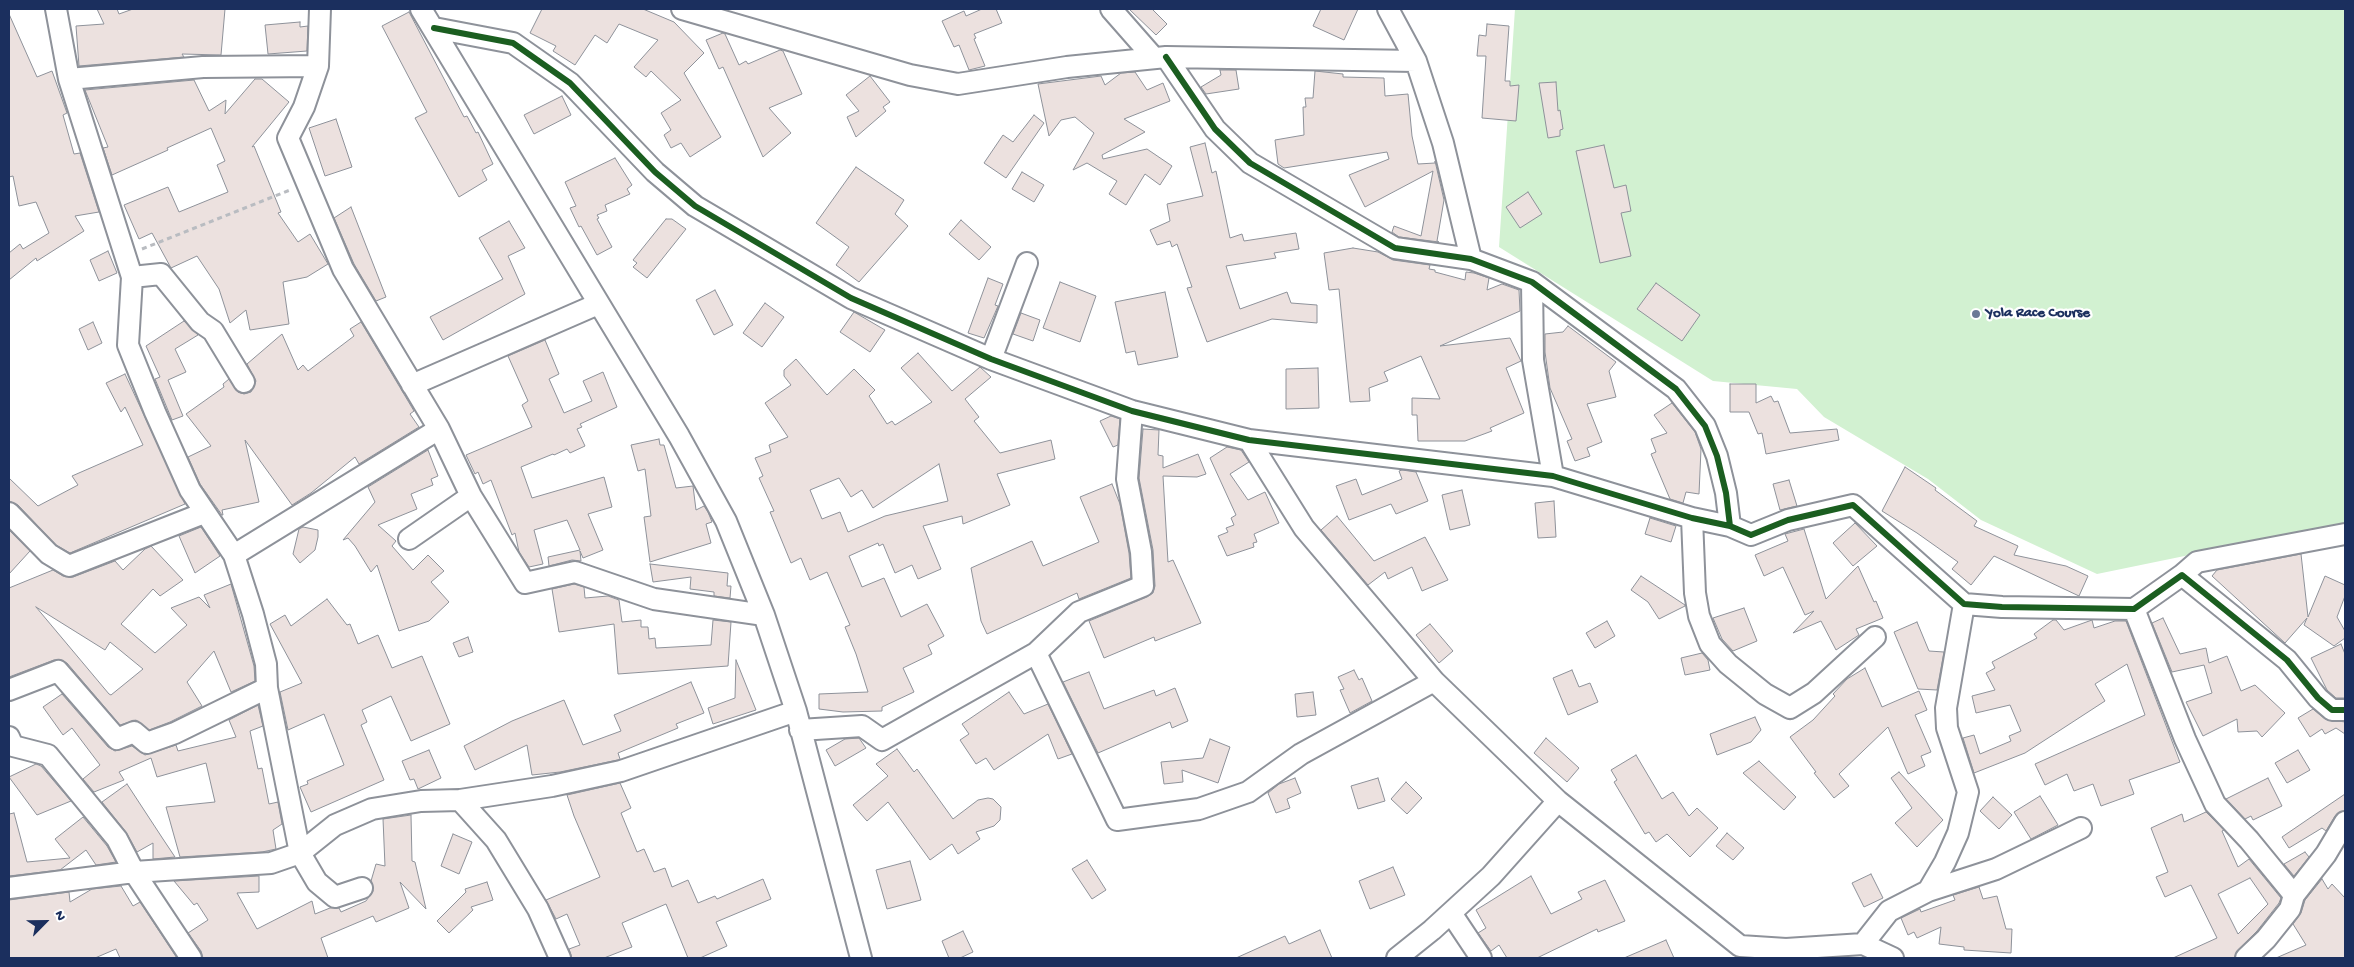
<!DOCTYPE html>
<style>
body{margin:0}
#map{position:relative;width:2354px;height:967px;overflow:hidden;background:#fff;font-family:"Gochi Hand",sans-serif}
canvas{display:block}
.frame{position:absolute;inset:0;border:10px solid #1b2f5e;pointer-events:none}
.north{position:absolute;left:20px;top:897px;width:50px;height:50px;-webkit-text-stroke:4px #fff;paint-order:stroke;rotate:67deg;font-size:14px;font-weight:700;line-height:20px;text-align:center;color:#1b2f5e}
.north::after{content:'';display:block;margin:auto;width:18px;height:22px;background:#1b2f5e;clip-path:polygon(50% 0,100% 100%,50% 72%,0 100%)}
</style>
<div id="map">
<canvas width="2354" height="967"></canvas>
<div class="frame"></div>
<div class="north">N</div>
</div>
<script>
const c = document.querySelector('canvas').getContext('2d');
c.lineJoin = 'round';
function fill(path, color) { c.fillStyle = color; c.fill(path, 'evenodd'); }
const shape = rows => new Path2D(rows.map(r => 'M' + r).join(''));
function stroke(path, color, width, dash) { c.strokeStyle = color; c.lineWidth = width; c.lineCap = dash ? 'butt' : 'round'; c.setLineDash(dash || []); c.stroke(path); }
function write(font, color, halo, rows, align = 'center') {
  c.font = font + ' "Gochi Hand",sans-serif'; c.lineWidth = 4.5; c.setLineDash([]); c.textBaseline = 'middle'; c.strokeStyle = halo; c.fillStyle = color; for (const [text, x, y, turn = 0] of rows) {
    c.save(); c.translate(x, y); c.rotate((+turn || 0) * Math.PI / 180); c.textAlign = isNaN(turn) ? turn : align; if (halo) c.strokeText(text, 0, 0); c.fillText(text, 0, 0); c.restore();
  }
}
const green = shape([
 [1515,9,2345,9,2345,523,2097,574,1981,520,1928,479,1824,417,1797,389,1713,381,1499,247]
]);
const building = shape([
 [97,9,117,9,119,14,133,9,225,9,221,55,182,54,184,57,79,66,76,26,104,24,97,9],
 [542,9,643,9,674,22,704,53,684,73,721,137,690,157,681,143,671,148,664,135,671,130,661,113,681,100,651,71,646,77,634,67,658,40,619,24,607,43,595,35,575,65,553,51,556,46,530,33,542,9],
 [982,9,996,9,1002,23,974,34,976,38,974,39,985,66,969,70,959,45,954,47,942,21,964,11,966,16,982,9],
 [1129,9,1152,9,1167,24,1156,35,1129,9],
 [1321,9,1358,9,1344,40,1313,26,1321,9],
 [409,12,464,117,467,116,476,133,478,132,493,164,482,170,487,180,459,197,415,118,427,112,382,26,409,12],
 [9,14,37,77,52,71,67,113,63,115,74,154,80,153,99,212,75,216,84,231,37,261,36,258,9,280,9,253,20,244,23,249,49,233,36,202,19,206,13,176,9,177,9,14],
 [300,22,300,27,308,26,307,51,268,54,265,25,300,22],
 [1487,24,1509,26,1505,81,1510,81,1510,86,1519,85,1516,121,1482,118,1486,56,1477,56,1479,35,1486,36,1487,24],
 [723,33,725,34,739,65,746,61,748,64,780,50,783,51,802,94,769,108,791,133,763,157,723,67,719,69,706,40,723,33],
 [1220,70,1236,70,1239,89,1206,94,1201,87,1221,75,1220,70],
 [1315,71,1343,74,1343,77,1384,78,1385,96,1408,94,1412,136,1418,164,1435,163,1435,161,1444,200,1437,241,1439,242,1399,237,1392,232,1394,226,1421,236,1433,171,1365,207,1349,175,1389,159,1387,152,1284,168,1278,164,1275,140,1304,135,1303,107,1306,107,1305,98,1313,98,1315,71],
 [1135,72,1147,90,1163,83,1170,101,1124,119,1145,132,1102,155,1103,159,1147,149,1172,166,1160,185,1145,174,1126,205,1109,194,1117,181,1087,163,1073,170,1094,133,1075,117,1061,120,1049,136,1038,84,1101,76,1105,85,1121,73,1135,72],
 [870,76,890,102,883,107,886,111,856,137,847,117,859,111,846,95,870,76],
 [255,79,262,79,289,102,252,147,254,146,281,212,278,213,298,242,310,234,328,264,307,277,283,282,289,324,250,330,246,310,230,323,219,289,197,256,171,268,152,233,139,239,124,205,168,187,179,212,228,192,217,165,225,161,211,128,167,148,168,150,112,175,103,148,108,147,85,90,194,80,209,111,226,100,225,114,255,79],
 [1556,82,1558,111,1560,110,1563,129,1560,130,1560,136,1548,138,1539,83,1556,82],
 [562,96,571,115,534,134,524,115,562,96],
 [1034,115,1044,123,1006,178,984,163,1003,135,1013,142,1034,115],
 [336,119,352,167,325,176,309,128,336,119],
 [1205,143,1212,173,1216,171,1230,238,1242,234,1244,241,1296,233,1299,249,1274,253,1276,258,1226,266,1240,309,1287,292,1291,303,1317,305,1317,323,1272,319,1207,342,1187,288,1192,287,1177,244,1172,247,1170,241,1157,245,1150,230,1170,221,1167,204,1203,196,1190,147,1205,143],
 [1604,145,1614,188,1626,185,1631,211,1621,213,1631,256,1600,263,1576,151,1604,145],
 [615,158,632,185,627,189,630,194,605,205,607,211,597,215,599,218,597,219,612,247,597,255,581,226,579,227,570,208,576,206,565,182,615,158],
 [856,167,904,200,895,214,908,226,859,282,836,265,849,247,816,223,856,167],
 [1022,172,1044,185,1034,202,1012,189,1022,172],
 [1528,192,1542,214,1520,228,1506,207,1528,192],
 [351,207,386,297,376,301,354,264,334,218,351,207],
 [666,219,672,219,686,229,647,278,633,267,637,263,633,260,666,219],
 [961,220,991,247,979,260,949,234,961,220],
 [509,221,525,248,508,256,525,294,443,340,430,317,503,279,479,238,509,221],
 [1353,248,1378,252,1393,260,1430,265,1429,269,1435,270,1435,272,1465,280,1466,272,1474,273,1489,278,1487,290,1502,284,1519,290,1520,311,1440,346,1510,338,1521,361,1506,368,1524,413,1490,428,1492,431,1465,441,1418,441,1417,415,1412,415,1412,398,1440,399,1421,356,1384,372,1388,381,1369,388,1370,401,1350,402,1339,289,1329,290,1324,253,1353,248],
 [108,251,117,273,99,281,90,260,108,251],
 [988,278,1003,284,995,305,998,306,984,338,968,333,988,278],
 [1060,282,1096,296,1080,342,1043,328,1060,282],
 [1656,283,1700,315,1682,341,1637,309,1656,283],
 [715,290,733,325,714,335,696,300,715,290],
 [1165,292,1178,357,1138,365,1135,351,1126,353,1115,302,1165,292],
 [765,303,784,317,762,347,743,333,765,303],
 [854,312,885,330,870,352,840,332,854,312],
 [1021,313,1040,320,1033,341,1013,334,1021,313],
 [184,321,198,335,175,349,186,372,168,380,183,416,172,420,155,379,160,377,146,346,184,321],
 [93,322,102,343,88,350,79,329,93,322],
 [361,322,414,411,410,414,419,427,359,464,355,457,311,493,292,505,245,440,259,502,222,510,223,515,222,515,200,484,188,457,211,446,186,414,224,387,223,384,229,379,238,392,244,394,251,392,256,381,247,364,282,334,298,370,303,365,308,371,354,336,350,329,361,322],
 [1568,326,1616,362,1609,371,1616,397,1587,404,1602,442,1587,448,1590,456,1575,461,1567,441,1572,439,1550,388,1545,352,1545,334,1563,332,1568,326],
 [545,340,559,374,549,379,564,413,592,401,583,381,603,372,617,407,580,424,582,427,577,429,585,446,570,453,567,449,554,455,553,454,521,467,532,498,604,477,612,507,588,514,603,550,583,558,580,551,581,561,572,560,549,566,548,557,580,550,567,520,534,530,543,564,529,567,519,552,515,533,512,535,491,480,483,484,478,472,475,474,466,455,532,427,522,405,528,401,508,356,545,340],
 [918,353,952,391,980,367,991,377,965,399,979,417,974,421,1000,453,1051,440,1055,459,997,474,1010,505,963,524,962,516,923,526,941,569,918,579,912,565,895,573,883,544,879,546,878,543,849,556,862,587,884,578,901,617,927,604,944,636,928,645,932,654,903,668,914,692,882,707,882,711,843,712,819,709,819,694,868,692,856,654,845,627,850,625,827,572,810,580,801,558,791,563,770,512,774,511,759,478,763,476,755,458,771,452,769,445,788,437,765,403,791,385,784,376,784,370,796,359,827,395,854,369,875,390,869,396,887,424,892,421,895,425,932,402,901,368,918,353],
 [939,464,948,501,885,516,848,532,840,512,822,519,810,490,839,478,851,497,862,490,873,508,939,464],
 [1318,368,1319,408,1286,409,1286,369,1318,368],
 [125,374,185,504,70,553,56,545,18,505,9,501,9,478,38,506,78,485,72,476,143,445,125,407,121,412,106,383,125,374],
 [1730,384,1756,384,1756,403,1771,396,1774,402,1778,401,1790,433,1837,429,1839,440,1766,454,1762,433,1758,434,1749,412,1730,412,1730,384],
 [1672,403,1695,432,1701,449,1699,494,1686,492,1683,503,1670,499,1651,454,1656,452,1651,439,1667,433,1654,415,1672,403],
 [1111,416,1120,419,1118,445,1113,447,1100,421,1111,416],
 [1143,429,1159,430,1158,455,1163,456,1163,468,1198,454,1206,474,1197,477,1163,476,1168,562,1173,560,1201,623,1155,641,1154,637,1104,658,1089,621,1147,597,1153,593,1155,586,1153,550,1139,478,1143,429],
 [659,439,660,445,664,445,676,488,693,486,696,510,704,506,708,512,712,522,706,524,711,543,650,562,644,517,651,516,645,469,638,471,631,445,659,439],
 [1227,447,1241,450,1249,462,1230,474,1248,500,1265,492,1279,523,1254,534,1257,542,1253,543,1254,547,1227,556,1218,536,1228,532,1226,528,1234,525,1231,518,1236,515,1210,458,1227,447],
 [428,450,438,476,431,479,433,485,411,494,417,509,378,525,396,541,392,546,413,570,428,555,444,571,431,582,449,602,429,621,399,631,377,565,371,572,355,546,348,538,343,540,375,502,368,487,428,450],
 [1905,467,1936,488,1935,490,1977,521,1974,526,2018,546,2014,555,2066,566,2088,576,2079,596,1994,556,1971,585,1952,569,1958,562,1917,533,1882,511,1905,467],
 [1402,470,1416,472,1428,501,1396,514,1391,504,1349,520,1336,486,1356,479,1362,495,1402,479,1399,471,1402,470],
 [1789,480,1797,506,1780,510,1773,484,1789,480],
 [1112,484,1120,504,1129,553,1131,578,1079,599,1077,593,987,634,981,621,971,568,1032,541,1043,566,1099,542,1080,497,1112,484],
 [1462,490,1470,525,1450,530,1442,495,1462,490],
 [1554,501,1556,537,1538,538,1535,503,1554,501],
 [1337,516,1374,561,1425,537,1448,580,1422,591,1412,567,1388,579,1385,572,1368,585,1321,530,1337,516],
 [1650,518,1676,526,1671,542,1645,534,1650,518],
 [1855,523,1877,546,1853,566,1833,543,1855,523],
 [201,527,220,556,195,573,179,536,201,527],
 [303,527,318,530,318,537,315,550,300,563,293,554,299,529,303,527],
 [1804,529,1826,599,1858,566,1874,602,1876,601,1883,618,1856,629,1859,635,1836,650,1821,621,1793,633,1814,611,1805,615,1783,567,1764,576,1755,555,1788,541,1785,534,1804,529],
 [9,530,30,551,9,574,9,530],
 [151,546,183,580,160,596,153,589,121,624,155,653,187,625,171,608,199,597,210,608,204,595,231,584,254,666,255,681,231,692,214,651,187,682,202,706,170,722,149,730,136,720,120,725,67,663,61,660,54,660,9,677,9,588,53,570,63,576,73,577,115,561,123,570,145,549,151,546],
 [36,607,105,650,110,642,143,669,111,695,109,694,36,607],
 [2301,554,2308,617,2325,576,2345,585,2345,596,2337,617,2345,631,2345,638,2334,646,2304,625,2307,618,2285,643,2212,576,2217,570,2301,554],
 [650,564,728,573,727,586,731,586,730,598,714,596,714,592,690,589,691,577,653,582,650,564],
 [1641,576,1685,605,1685,606,1659,619,1648,602,1631,590,1641,576],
 [574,584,584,587,585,598,608,596,619,600,622,622,641,620,641,627,648,627,649,639,655,638,656,648,711,645,713,620,731,622,728,666,618,674,614,624,559,632,552,589,574,584],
 [327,599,347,625,350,624,358,644,378,635,392,668,422,656,450,724,411,741,391,696,362,710,367,722,361,725,384,780,311,812,300,787,308,784,307,781,344,765,324,714,288,730,280,692,302,683,270,624,285,615,291,626,327,599],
 [1744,608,1757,641,1733,651,1722,639,1713,618,1744,608],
 [2163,618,2180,654,2206,648,2209,663,2227,656,2241,691,2255,685,2285,713,2262,737,2257,731,2238,732,2237,719,2203,736,2186,702,2212,693,2204,665,2172,672,2152,623,2163,618],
 [2053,620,2056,620,2064,630,2092,620,2094,628,2115,621,2126,621,2180,762,2129,780,2134,794,2101,806,2093,784,2074,791,2067,774,2045,785,2035,764,2145,715,2127,664,2095,684,2105,701,2025,753,1974,773,1963,738,1974,735,1980,754,2011,741,2009,736,2021,731,2010,705,1976,713,1972,696,1995,690,1986,673,1995,668,1992,662,2037,638,2034,634,2053,620],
 [1607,621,1615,636,1595,648,1586,633,1607,621],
 [1917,622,1929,651,1944,652,1937,690,1918,689,1894,632,1917,622],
 [1430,624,1453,651,1439,663,1416,635,1430,624],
 [468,637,473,652,459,657,453,643,468,637],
 [2341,644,2345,654,2345,698,2336,698,2327,690,2311,658,2341,644],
 [1702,653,1708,660,1710,670,1685,675,1681,658,1702,653],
 [736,660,756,710,713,724,708,708,735,698,736,660],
 [1865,668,1882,707,1919,691,1927,710,1915,715,1931,752,1921,756,1925,766,1908,774,1888,727,1839,774,1849,786,1834,798,1814,773,1816,772,1790,737,1813,720,1835,696,1833,694,1847,679,1865,668],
 [1354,670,1359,680,1362,678,1372,701,1350,713,1340,690,1344,689,1338,677,1354,670],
 [1572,670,1579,687,1590,683,1598,702,1568,715,1553,678,1572,670],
 [1089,672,1104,709,1154,690,1156,696,1175,688,1188,721,1172,728,1170,722,1098,753,1063,682,1089,672],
 [691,682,704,713,676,724,678,728,618,753,620,759,618,760,560,772,532,775,527,745,475,770,464,746,512,721,564,700,583,745,621,731,614,715,691,682],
 [1009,692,1024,714,1048,704,1072,754,1058,759,1048,734,994,770,986,758,976,764,960,740,969,734,962,724,1009,692],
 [1313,692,1316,715,1297,717,1295,694,1313,692],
 [62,694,108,747,115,751,132,746,145,755,176,745,178,751,236,737,229,720,258,705,263,726,250,731,258,769,262,768,269,804,278,802,282,824,273,830,276,849,262,852,180,857,166,807,215,802,206,763,157,777,151,758,119,772,124,780,94,792,83,779,100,765,72,728,63,735,43,707,62,694],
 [2313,709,2325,719,2345,722,2345,734,2336,728,2325,734,2322,729,2310,737,2298,718,2313,709],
 [1755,717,1761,730,1751,742,1717,755,1710,734,1755,717],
 [859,738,866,748,835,766,826,750,845,739,859,738],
 [1546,738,1579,768,1567,782,1534,753,1546,738],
 [1210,739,1230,747,1218,783,1182,770,1183,782,1164,784,1161,762,1203,758,1210,739],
 [897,749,914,772,917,769,953,819,978,800,988,798,993,799,1001,807,1000,820,994,826,976,832,980,839,958,854,952,844,930,860,888,802,867,821,853,805,888,776,876,764,897,749],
 [429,750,441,778,418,789,414,779,410,780,402,761,429,750],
 [2298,750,2310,770,2287,783,2275,763,2298,750],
 [1636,755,1662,799,1673,792,1689,816,1697,808,1718,828,1690,857,1667,834,1656,842,1649,832,1645,834,1614,782,1617,780,1611,770,1636,755],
 [1759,761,1796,797,1784,810,1743,773,1759,761],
 [36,764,41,766,71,801,37,815,9,777,36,764],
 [1899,772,1943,820,1917,847,1895,823,1912,808,1891,778,1899,772],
 [1295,778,1301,793,1287,799,1290,808,1276,813,1268,793,1279,784,1295,778],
 [1378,778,1385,801,1358,809,1351,786,1378,778],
 [2268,778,2282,806,2253,820,2251,816,2245,819,2226,799,2268,778],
 [1406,782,1422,798,1407,814,1391,799,1406,782],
 [620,783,631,808,621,813,637,852,644,849,654,872,665,868,672,887,688,880,698,903,715,896,717,899,763,879,771,899,716,922,727,946,700,958,688,958,666,904,622,923,632,947,604,958,572,958,569,949,580,945,567,914,556,919,546,900,600,877,574,816,567,795,620,783],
 [127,784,163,839,175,857,153,859,153,843,137,852,126,832,102,802,127,784],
 [2345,794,2345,810,2335,816,2326,831,2322,828,2289,848,2282,837,2345,794],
 [2040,796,2058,825,2031,839,2014,812,2040,796],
 [1993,797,2012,815,1999,829,1980,811,1993,797],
 [2206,812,2224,830,2222,831,2238,867,2249,859,2281,898,2279,903,2257,931,2238,950,2234,958,2173,958,2217,938,2191,885,2165,897,2156,877,2168,872,2151,828,2182,814,2184,822,2206,812],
 [2250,878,2268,904,2238,934,2218,894,2250,878],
 [14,813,27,862,70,858,55,839,83,817,107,846,116,862,96,865,86,850,60,870,9,876,9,814,14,813],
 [411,815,412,861,415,862,426,909,400,882,409,908,376,922,373,916,321,938,328,958,203,958,201,951,188,933,208,920,197,903,194,905,174,881,259,876,259,892,237,893,257,929,312,901,315,914,330,908,339,908,341,912,366,901,373,891,371,881,376,864,385,866,383,819,411,815],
 [1727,833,1744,848,1733,860,1716,846,1727,833],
 [453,834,472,842,459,874,441,866,453,834],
 [2305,852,2309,857,2294,876,2284,864,2305,852],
 [1087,860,1106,890,1092,899,1072,869,1087,860],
 [910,861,921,900,887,909,876,870,910,861],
 [1393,867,1405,895,1370,909,1359,881,1393,867],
 [1871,874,1883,898,1864,907,1852,883,1871,874],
 [1531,876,1551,914,1582,899,1578,892,1605,880,1625,921,1598,932,1597,929,1537,958,1507,958,1499,945,1491,951,1478,933,1486,928,1476,910,1531,876],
 [2322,879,2328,889,2332,884,2345,898,2345,958,2276,958,2306,945,2293,924,2301,913,2305,900,2322,879],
 [487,882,493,900,471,907,473,910,449,933,437,921,466,892,465,889,487,882],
 [121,886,133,906,140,902,177,958,120,958,116,949,95,958,9,958,9,900,69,892,70,902,92,889,121,886],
 [1979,887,1983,899,1997,896,2006,929,2012,929,2011,953,1964,950,1964,947,1939,944,1941,927,1917,938,1914,932,1908,935,1901,918,1920,909,1921,912,1955,900,1953,895,1979,887],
 [1320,930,1332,958,1236,958,1285,936,1289,944,1320,930],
 [963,931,973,952,960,958,949,958,942,941,963,931],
 [1666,940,1674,958,1624,958,1666,940]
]);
const path = shape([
 [142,249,290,190]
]);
const street = shape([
 [56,9,69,79,132,277,128,345,155,412,190,490,234,555,253,614,266,664,267,688,300,853,317,882,335,897,362,888],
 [421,9,679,436,726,521,764,615,796,711,861,958],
 [682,9,910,75,958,84,1067,67,1166,57,1416,61],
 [1111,9,1154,58],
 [1388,9,1416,61,1443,143,1471,259],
 [434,28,513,43,570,83,655,172,695,206,851,298,991,359,1132,411,1249,440,1553,476,1692,518,1730,526],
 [1166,57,1215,129,1250,163,1395,248,1471,259,1532,282,1676,389,1705,426,1717,456,1726,493,1730,526,1751,535,1788,520,1853,505,1964,604,2002,607,2134,609,2182,575,2287,660,2318,698,2332,710,2345,710],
 [318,66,320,9],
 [69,79,203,67,318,66,304,107,288,138,343,269,439,429,471,496,525,583,575,572,654,599,764,615],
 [132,277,161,274,200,322,213,331,244,382],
 [1532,282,1533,360,1553,476],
 [991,359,1027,263],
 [412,385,598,304],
 [1249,440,1304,528,1434,681,1558,801,1740,946,1786,949,1863,944,1893,958],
 [9,513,49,554,69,566,204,513],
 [1692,518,1695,593,1699,616,1710,644,1728,664,1765,694,1790,708,1814,693,1875,637],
 [409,539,471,496],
 [234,555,439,429],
 [2182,575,2197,562,2345,534],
 [2134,609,2185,739,2215,804,2249,840,2294,895],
 [1036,653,1117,820,1199,809,1248,792,1301,754,1434,681],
 [9,690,58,671,117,739,134,732,147,743,175,733,267,688],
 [800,730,862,726,882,740,1036,653,1079,612,1143,586,1141,552,1127,479,1132,411],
 [9,737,13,746,48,755,117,839,134,872,191,958],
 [460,800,496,840,538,909,560,958],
 [9,888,134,872,271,863,300,853,335,825,372,809,421,801,460,800,552,786,621,771,796,711],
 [1928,891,1996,869,2081,828],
 [1451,913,1481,958],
 [1863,944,1889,911,1928,891,1945,862,1958,833,1968,792,1947,728,1946,708,1964,604],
 [1397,958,1432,930,1491,876,1558,801],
 [2246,958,2266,939,2290,909,2294,895,2326,854,2345,822]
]);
const cycleway = shape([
 [434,28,513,43,570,83,655,172,695,206,851,298,991,359,1132,411,1249,440,1553,476,1692,518,1730,526],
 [1166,57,1215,129,1250,163,1395,248,1471,259,1532,282,1676,389,1705,426,1717,456,1726,493,1730,526,1751,535,1788,520,1853,505,1964,604,2002,607,2134,609,2182,575,2287,660,2318,698,2332,710,2345,710]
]);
const markers = [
 [1976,314,5,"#6b7896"]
];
const poiNames = [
 ["Yola Race Course",1986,314]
];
fill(green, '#d2f1d1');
fill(building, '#ece1df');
stroke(building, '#8e929a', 1);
stroke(street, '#8e929a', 24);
stroke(path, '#b9bcc1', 3, [5, 4]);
stroke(street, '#fff', 20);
stroke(cycleway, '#1b5e20', 6);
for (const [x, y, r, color] of markers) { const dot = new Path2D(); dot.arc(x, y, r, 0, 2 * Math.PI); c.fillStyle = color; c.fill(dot); stroke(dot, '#fff', 2); }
write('bold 15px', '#1b2f5e', '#fff', poiNames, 'left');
</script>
